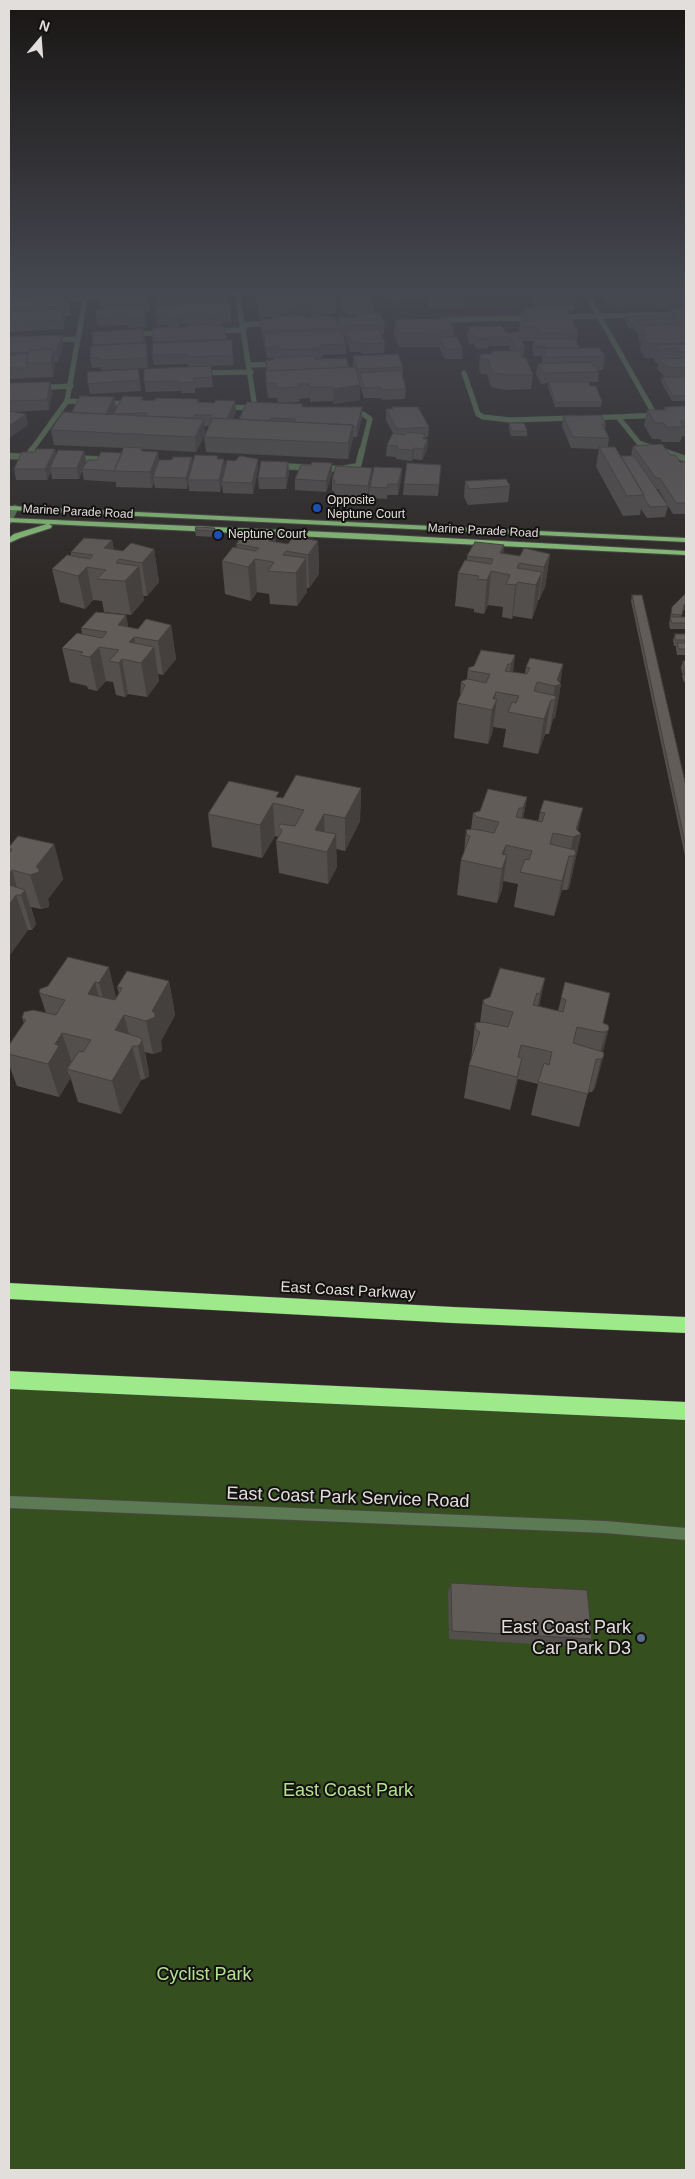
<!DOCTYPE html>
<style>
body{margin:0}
#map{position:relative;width:695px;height:2179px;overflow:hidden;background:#2d2825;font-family:Helvetica,sans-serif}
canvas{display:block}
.frame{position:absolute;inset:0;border:10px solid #e1dedc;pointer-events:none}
.north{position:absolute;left:15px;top:15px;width:50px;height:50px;-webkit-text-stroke:4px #141210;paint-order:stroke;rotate:18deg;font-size:14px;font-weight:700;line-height:20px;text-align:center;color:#e1dedc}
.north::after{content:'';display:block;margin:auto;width:18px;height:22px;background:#e1dedc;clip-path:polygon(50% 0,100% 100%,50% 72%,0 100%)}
</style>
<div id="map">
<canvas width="695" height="2179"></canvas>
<div class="frame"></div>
<div class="north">N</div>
</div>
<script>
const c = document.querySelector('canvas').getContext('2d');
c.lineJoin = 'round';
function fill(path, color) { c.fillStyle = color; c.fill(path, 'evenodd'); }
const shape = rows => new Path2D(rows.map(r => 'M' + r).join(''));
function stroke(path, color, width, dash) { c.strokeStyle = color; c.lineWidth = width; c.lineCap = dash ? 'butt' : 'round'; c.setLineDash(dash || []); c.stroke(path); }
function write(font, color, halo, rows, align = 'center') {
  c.font = font + ' Helvetica,sans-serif'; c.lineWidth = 4; c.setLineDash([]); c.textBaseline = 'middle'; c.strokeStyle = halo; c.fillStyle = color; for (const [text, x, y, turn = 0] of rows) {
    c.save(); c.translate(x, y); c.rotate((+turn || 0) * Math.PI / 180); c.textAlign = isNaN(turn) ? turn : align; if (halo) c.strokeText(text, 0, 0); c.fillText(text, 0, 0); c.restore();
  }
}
const green = shape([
 [9,1381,686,1411,686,2170,9,2170]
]);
const minorFar2 = shape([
 [237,292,255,408],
 [583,292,586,293,655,415],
 [212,294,238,293],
 [57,299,113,297],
 [557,317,686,314],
 [442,320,535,318],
 [243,325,275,323],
 [213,331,244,330],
 [131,334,166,333],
 [49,340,78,339],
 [250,365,279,364],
 [199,373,251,372],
 [464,373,478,414,483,417,510,420,575,418],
 [37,388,71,386],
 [67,401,131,404],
 [223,407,258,408],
 [350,413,363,414,370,419,362,451],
 [618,417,639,443,663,451],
 [590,418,686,414],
 [31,451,67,401,85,299]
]);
const minorFar1 = shape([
 [660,450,686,459],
 [9,456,32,457],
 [28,456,32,450],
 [72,458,110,460],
 [276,466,342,469,358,466,362,450]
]);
const minor = shape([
 [9,1502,605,1527,686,1534]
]);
const tertiary = shape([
 [9,521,15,508]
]);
const primary = shape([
 [9,506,686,538,686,542,9,510,9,506],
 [9,518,371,534,686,551,686,555,49,524,52,526,51,528,20,538,9,543,9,538,14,534,47,524,9,522,9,518]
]);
const motorway = shape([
 [9,1283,453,1307,686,1317,686,1333,453,1323,9,1299,9,1283],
 [9,1371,686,1402,686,1420,9,1389,9,1371]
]);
const wall = shape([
 [33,292,90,292,33,294],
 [148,292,150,312,145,312,146,327,129,328,128,325,97,326,96,317,100,309,99,303],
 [225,292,226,302,231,312,231,322,222,322,223,325,216,326,224,326,227,341,233,355,234,365,211,366,213,387,195,388,195,393,181,393,181,391,146,392,144,382,188,367,188,364,154,365,152,355,153,343,152,329,168,327,168,325,157,325,156,309,154,309,153,299],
 [208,323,209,324,200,325,200,324],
 [181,324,192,325,189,327,179,327],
 [254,292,330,292,336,305,336,314,316,315,337,325,337,318,357,317,357,314,347,315,346,312,343,312,339,301,335,301,331,292,374,292,374,299,372,299,374,304,373,313,385,324,384,334,381,334,385,343,384,353,361,354,361,352,350,352,346,340,346,336,343,336,346,344,346,354,322,355,322,358,315,358,315,359,349,367,353,367,353,356,403,367,403,377,406,389,405,399,382,400,381,398,364,398,360,386,360,400,333,404,333,401,310,402,310,398,299,399,300,402,278,403,277,398,268,398,266,385,265,371,266,371,266,360,274,360,281,358,267,358,261,329,261,319,273,319,273,317,259,318],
 [310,313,310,315,312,315,312,317,305,317,294,315],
 [280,314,286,314,287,316,280,316],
 [383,292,420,292,419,300,391,303,388,297,386,297],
 [425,292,464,297,463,307,430,308,425,297],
 [532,292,572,292,576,297,574,311,567,311,578,332,577,342,580,348,605,356,603,370,598,370,599,372,598,382,589,382,590,386,602,402,601,407,555,407,548,387,549,383,541,384,536,374,538,364,542,363,542,356,534,356,532,349,533,341,521,341,525,347,523,357,522,357,533,375,531,389,505,390,491,387,487,374,481,374,479,369,480,354,491,354,491,351,511,351,509,346,488,346,488,348,476,349,474,344,470,345,467,336,468,327,518,334,520,321,521,321,523,308,534,308,531,302],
 [600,292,686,292,686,304,669,304,669,307,656,308,653,305,617,306,609,305],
 [9,297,71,304,70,316,64,316,64,329,9,332],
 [672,309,686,309,686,401,672,401,661,382,662,377,665,377,657,369,659,363,656,363,654,360,654,358,645,358,640,349,641,343,638,339,639,335,635,329,630,329,625,322,626,317,670,319],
 [395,320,454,330,453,337,463,349,462,359,445,359,439,347,399,347,394,334],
 [143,329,147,353,148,368,101,370,101,367,92,368,90,358,93,346,92,332],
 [62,335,63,345,58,362,55,362,53,377,9,379,9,337],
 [138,369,141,391,90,394,88,384],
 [50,382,52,392,49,410,11,412,28,425,9,438,9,383],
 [114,397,116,407,112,414,143,397,143,400,198,399,199,403,214,403,235,401,236,412,233,419,239,419,303,404,303,407,362,418,357,437,353,437,348,459,206,452,204,437,209,426,204,426,205,434,196,452,142,449,143,451,159,461,192,457,193,464,219,459,224,459,225,469,235,461,258,459,258,469,253,494,223,493,222,484,220,492,189,491,189,484,187,489,155,488,154,482,152,488,116,487,116,482,84,480,82,470,79,479,52,479,51,472,47,480,16,480,14,469,35,452,55,449,56,455,84,451,86,461,83,467,97,460,122,453,124,448,54,445,51,430,72,412],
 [686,406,686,436,682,436,680,442,662,442,660,439,652,439,644,425,647,410,664,410,664,407],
 [392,407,429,427,428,437,425,437,427,450,422,460,413,459,412,461,396,459,396,457,386,456,387,445,393,433,386,420,386,409,392,409],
 [563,416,606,424,605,429,609,438,608,447,621,456,631,456,633,446,670,455,680,462,686,464,686,514,673,514,658,489,656,489,668,506,665,517,647,518,641,509,640,515,623,516,596,467,599,449,571,448,562,426],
 [509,423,527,431,527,436,511,436,509,429],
 [288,462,289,473,286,489,259,489,258,478],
 [311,465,332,474,326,492,295,490,295,479],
 [372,468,372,474,402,468,401,479,398,495,387,495,387,499,369,498,369,491,368,497,334,495,334,491,332,491,332,480],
 [440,476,438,496,403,495,404,484],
 [465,481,510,486,508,502,468,505,464,497],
 [215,528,216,534,215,537,196,536,195,530],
 [112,540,114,550,123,551,154,549,159,582,147,596,143,596,144,600,131,615,104,612,102,601,93,600,85,609,60,602,52,569,71,556,71,552],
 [318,541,319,574,309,588,307,588,307,592,297,606,270,604,269,594,257,592,251,601,225,594,222,561,237,548,236,544,275,542,288,544],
 [504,545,503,554,520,556,550,554,545,587,539,600,538,600,537,605,532,619,513,616,512,619,502,617,503,607,488,605,484,614,474,612,474,609,455,606,458,573,467,560,467,556],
 [686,594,686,608,683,611,681,617,686,623,686,629,670,629,669,624,672,607],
 [632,595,686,786,686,861,631,601],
 [126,615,128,627,138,629,171,625,176,659,163,675,158,674,159,681,147,697,128,694,125,697,116,695,113,682,106,681,97,691,88,689,87,686,70,682,62,648,82,634,81,628],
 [675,634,686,634,686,655,677,655,676,649,676,646,674,646,673,640],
 [515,655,513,672,525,674,526,667,563,664,560,683,561,684,555,718,553,719,549,734,545,734,538,754,503,747,506,729,493,727,492,734,488,744,454,738,457,703,460,697,461,682,467,680,468,668],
 [683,661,686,661,686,682,684,682,682,676,683,673,682,673,681,667],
 [361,788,360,821,345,851,336,849,337,867,328,884,279,873,276,841,279,837,275,836,262,858,212,847,208,814,279,797,283,798],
 [527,797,523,818,538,821,540,812,544,800,581,834,569,888,567,890,562,890,554,916,514,907,518,884,503,881,502,890,497,903,457,895,461,860,464,853,466,830,471,829,473,813],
 [54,844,63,879,48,899,49,904,49,907,41,909,31,907,36,924,32,930,28,930,9,956,9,847],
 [68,957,117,998,119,994,117,987,169,981,175,1015,161,1041,162,1051,153,1054,145,1052,149,1073,149,1076,145,1079,141,1080,121,1114,78,1102,69,1073,70,1079,59,1097,17,1086,9,1065,9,1045,24,1023,22,1018,46,1013,39,992,48,986],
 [545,978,539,1006,558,1011,565,982,603,1023,608,1025,603,1051,603,1052,595,1088,592,1092,588,1092,579,1127,531,1115,538,1084,518,1079,515,1091,510,1110,464,1098,469,1065,471,1060,475,1023,480,1022,483,1000],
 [451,1583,592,1639,585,1647,449,1639,448,1592]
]);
const shadedWall = shape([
 [405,292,420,292,419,300,391,303,391,293],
 [69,295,71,304,70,316,68,306],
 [310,304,310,313,287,316,286,307],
 [63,310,65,319,64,329,63,320],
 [180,315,181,324,179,327,178,317],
 [62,335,63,345,58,362,56,352],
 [53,349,55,364,53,377,51,363],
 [50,382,52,392,49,410,47,400],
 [360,385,360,400,333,404,333,389],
 [114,397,116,407,107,424,106,414],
 [235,401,236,412,227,431,226,421],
 [362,407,362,418,357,437,357,427],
 [26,414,28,425,9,438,9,426],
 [204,419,205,434,196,452,195,437],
 [353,425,353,440,348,459,348,443],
 [428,439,427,450,422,460,423,449],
 [414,448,413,459,412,461,412,450],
 [55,449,57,460,50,468,51,472,47,480,45,469],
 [84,451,86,461,79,479,77,468],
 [158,452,160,467,153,477,154,482,152,488,150,472],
 [192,457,193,468,188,480,189,484,187,489,186,478],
 [224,459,225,470,222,482,220,492,219,480],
 [258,459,258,469,253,494,252,483],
 [288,462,289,473,286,489,286,478],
 [332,463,332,474,326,492,326,481],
 [372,468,372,479,370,487,368,497,368,486],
 [402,468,401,479,398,495,398,484],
 [275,532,277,565,274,562,269,541],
 [112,540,118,573,104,548],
 [318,541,319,574,309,588,308,555],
 [504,545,501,573,500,553],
 [154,549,159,582,147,596,142,563],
 [550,554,545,587,539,600,544,567],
 [306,558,307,592,297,606,296,573],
 [255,559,257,592,251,601,248,567],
 [519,563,513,616,512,619,517,568],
 [139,566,144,600,131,615,125,581],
 [87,567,93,600,85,609,78,576],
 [491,571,488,605,484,614,487,580],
 [542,572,537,605,532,619,536,585],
 [686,603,686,608,683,611,680,621,684,605],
 [126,615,131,641,134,637,138,662,118,625],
 [171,625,176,659,163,675,158,641],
 [99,647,106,681,97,691,90,657],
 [154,647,159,681,147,697,141,663],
 [515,655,510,690,507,694,511,664],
 [122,659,128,694,125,697,119,663],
 [563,664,560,684,561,684,555,718,553,719,549,734,555,700,553,700,555,686],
 [496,692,494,705,497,699,492,734,488,744,493,699],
 [551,700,545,734,538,754,544,719],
 [361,788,360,821,345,851,345,818],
 [527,797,521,832,517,843,523,808],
 [273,803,275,836,262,858,260,825],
 [583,808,577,835,581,834,569,888,567,890,574,856,570,856,573,837],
 [324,814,325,846,315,830],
 [336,834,337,867,328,884,327,852],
 [54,844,63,879,48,899,49,904,49,907,41,909,30,875],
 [506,845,502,867,507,855,502,890,497,903,502,869,502,854],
 [569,856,562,890,554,916,562,881],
 [12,870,19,895,16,895,28,930,9,956,9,874],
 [25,890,36,924,32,930,21,895],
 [109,967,117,1001,108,1017,99,983],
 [545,978,538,1012,533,1028,540,994],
 [169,981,175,1015,161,1041,162,1051,153,1054,146,1021],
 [95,982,104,1016,88,994],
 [124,1015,141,1080,121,1114,112,1081,115,1030],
 [609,1029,601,1059,598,1059,606,1032],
 [62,1033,73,1066,67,1069,70,1079,59,1097,48,1064,55,1044],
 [142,1039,149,1073,149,1076,145,1079,138,1046],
 [604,1055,595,1088,592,1092,602,1059],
 [522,1058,515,1091,510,1110,517,1077]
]);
const building = shape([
 [103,292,148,292,149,303,105,305,105,303,99,303,99,293,103,292],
 [153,292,225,292,226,300,161,302,161,299,153,299,153,292],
 [256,292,297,292,256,294,256,292],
 [331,292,336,305,310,306,310,304,286,307,286,304,279,304,280,307,259,308,256,296,331,292],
 [369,292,374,304,347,305,346,303,343,303,339,293,369,292],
 [390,292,405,292,391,293,390,292],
 [428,292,461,292,464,297,431,299,428,292],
 [535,292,572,292,576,297,538,298,535,292],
 [608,292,686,292,686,294,668,295,671,298,658,298,655,295,619,296,611,295,608,292],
 [69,295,68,306,9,309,9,297,69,295],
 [229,302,231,312,221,313,222,316,208,316,208,314,199,314,199,316,180,315,178,317,167,318,167,315,156,316,156,305,229,302],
 [144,307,145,318,128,318,127,315,96,317,96,309,144,307],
 [565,307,578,332,540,333,537,326,522,327,520,321,529,321,523,308,565,307],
 [672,309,686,309,686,324,682,325,672,309],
 [63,310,63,320,9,322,9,312,63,310],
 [379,313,385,324,341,326,337,318,358,317,357,314,379,313],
 [305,315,305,317,313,317,312,315,335,317,338,328,263,331,261,319,273,319,273,316,305,315],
 [666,316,669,319,637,320,636,324,631,324,626,317,666,316],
 [448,318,454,330,447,330,448,332,399,333,395,320,413,319,448,318],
 [672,319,676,324,641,325,642,326,637,320,672,319],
 [216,324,216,326,224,326,227,339,153,342,152,329,163,327,189,327,189,325,216,324],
 [680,324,686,331,686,343,648,344,642,335,647,335,641,325,680,324],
 [502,326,506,333,517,332,525,347,515,348,510,337,487,336,489,338,477,339,475,335,471,335,468,327,502,326],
 [143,329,144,342,93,345,92,332,143,329],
 [379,329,385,343,362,344,361,342,350,342,346,330,379,329],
 [341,330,346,344,321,345,321,348,281,350,280,347,266,348,263,333,341,330],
 [62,335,56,352,53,352,53,349,29,350,28,352,9,353,9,337,62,335],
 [440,337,457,337,463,349,445,349,440,337],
 [533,339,575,339,580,348,544,348,544,346,535,346,533,339],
 [232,340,233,355,187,357,187,354,152,355,153,343,232,340],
 [146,343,147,358,99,360,100,357,90,358,91,346,146,343],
 [686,344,686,352,680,352,677,348,659,349,656,345,686,344],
 [543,348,599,348,605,356,547,357,543,348],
 [53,349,51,363,26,363,29,350,53,349],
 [491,351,520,351,522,358,526,358,533,375,507,375,492,372,488,359,482,360,480,354,493,354,491,351],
 [28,354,26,363,27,368,9,368,9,355,28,354],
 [398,354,403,367,357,369,353,356,398,354],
 [314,356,315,359,346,358,349,367,267,371,266,360,274,360,273,358,314,356],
 [686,358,686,368,667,367,659,359,686,358],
 [591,362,593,366,596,366,599,372,543,373,538,364,591,362],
 [211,366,212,377,194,378,194,382,180,383,179,381,144,382,144,369,211,366],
 [355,367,360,385,333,389,333,387,310,387,309,384,298,384,299,387,277,388,276,383,267,383,265,371,355,367],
 [138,369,140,380,88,384,87,372,138,369],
 [401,370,406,389,382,390,381,387,364,388,360,373,401,370],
 [662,377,686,377,686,396,673,396,662,377],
 [50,382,47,400,9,401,9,383,50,382],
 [549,382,589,382,590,386,596,386,602,402,555,402,549,382],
 [80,396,114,397,106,414,72,412,80,396],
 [123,396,143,397,141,400,154,401,156,398,198,399,197,402,214,403,216,400,235,401,227,419,213,418,212,420,210,420,212,415,195,415,193,418,145,416,147,413,113,414,123,396],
 [247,402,303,404,302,407,362,407,357,427,353,427,353,425,294,422,295,419,271,418,270,421,239,419,247,402],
 [686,406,686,421,680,421,684,427,666,427,664,423,655,423,647,410,666,410,664,407,686,406],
 [392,407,418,407,429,427,397,429,386,409,393,409,392,407],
 [9,411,26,414,9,426,9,411],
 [63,412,204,419,195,437,51,430,63,412],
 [601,415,606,424,602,424,609,438,573,437,563,416,601,415],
 [213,418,353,425,348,443,204,437,213,418],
 [509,423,524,423,527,431,512,431,509,423],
 [407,432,425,434,423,439,428,439,423,449,414,448,412,450,396,449,398,446,387,445,393,433,405,435,407,432],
 [662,444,670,455,675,455,680,462,685,462,686,464,686,503,676,503,660,478,656,478,633,446,662,444],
 [124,447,142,448,141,451,158,452,150,472,114,471,124,447],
 [599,447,615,447,644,495,627,496,599,447],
 [36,449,55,449,45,469,14,469,22,452,35,452,36,449],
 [58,450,84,451,77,468,50,468,58,450],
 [101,452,122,453,114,471,82,469,88,460,97,460,101,452],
 [195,455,218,456,217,459,224,459,219,480,188,480,195,455],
 [240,456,258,459,252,483,222,482,227,460,235,461,240,456],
 [621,456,634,456,668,506,650,507,644,498,644,495,621,456],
 [173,457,192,457,186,478,153,477,159,460,172,460,173,457],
 [261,461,288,462,286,478,258,478,261,461],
 [312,462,332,463,326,481,295,479,301,465,311,465,312,462],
 [407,463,441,465,439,485,404,484,407,463],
 [336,466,372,468,368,486,334,484,335,480,332,480,336,466],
 [374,467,402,468,398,484,388,484,387,488,370,487,374,467],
 [506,479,510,486,469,489,465,481,506,479],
 [196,527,215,528,214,531,195,530,196,527],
 [247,530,275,532,269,541,288,544,294,536,318,541,308,555,286,551,283,555,306,558,296,573,268,571,274,562,255,559,248,567,222,561,233,547,256,551,259,548,236,544,247,530],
 [84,538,112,540,104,548,123,551,131,543,154,549,142,563,119,559,116,563,139,566,125,581,97,579,106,570,87,567,78,576,52,569,67,555,90,559,93,555,71,552,84,538],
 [475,542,504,545,500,553,520,556,524,548,550,554,544,567,519,563,517,568,542,572,536,585,518,582,516,585,506,584,510,575,491,571,487,580,477,579,479,576,458,573,465,560,491,564,493,559,467,556,475,542],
 [686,594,686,603,684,605,682,615,671,614,672,607,684,595,686,594],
 [632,595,642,595,686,786,686,847,632,595],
 [96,612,126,615,118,625,138,629,146,619,171,625,158,641,134,637,129,642,154,647,141,663,122,659,119,663,109,661,119,650,99,647,90,657,80,655,83,652,62,648,77,633,102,638,107,632,81,628,96,612],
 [670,617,686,617,686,623,672,623,670,617],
 [675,634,686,634,686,640,675,640,675,634],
 [677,643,686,643,686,649,679,649,677,643],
 [481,650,515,655,511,664,508,664,505,671,527,674,530,668,526,667,530,658,563,664,557,680,561,684,555,686,537,682,534,691,556,696,555,700,551,700,544,719,508,712,512,702,516,703,519,696,496,692,493,699,497,699,492,710,457,703,465,685,461,682,462,681,468,679,486,683,490,674,471,671,468,668,474,666,481,650],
 [683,661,686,661,686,667,684,667,683,661],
 [684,670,686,670,686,676,685,676,684,670],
 [296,775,361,788,345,818,324,814,315,830,336,834,327,852,276,841,282,831,278,826,281,824,295,826,304,810,273,803,260,825,208,814,229,781,279,792,276,797,283,798,296,775],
 [488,789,527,797,523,808,519,808,516,817,542,822,545,813,540,812,544,800,583,808,576,829,581,834,573,837,553,833,550,844,575,850,576,853,574,856,569,856,562,881,520,872,525,859,529,860,532,851,506,845,502,854,507,855,502,869,461,860,470,836,467,835,466,830,473,829,494,833,499,822,477,817,473,813,480,811,488,789],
 [18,836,54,844,36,867,39,869,39,872,30,875,12,870,9,874,9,854,12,849,9,849,9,847,18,836],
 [9,885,25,890,21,895,16,895,9,905,9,885],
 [68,957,109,967,99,983,95,982,88,994,115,1000,122,988,117,987,127,971,169,981,152,1011,155,1013,155,1017,146,1021,124,1015,115,1030,138,1037,142,1039,141,1043,138,1046,133,1046,112,1081,67,1069,79,1051,83,1052,91,1040,62,1033,55,1044,59,1046,48,1064,9,1054,9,1045,26,1020,22,1018,24,1012,33,1010,56,1015,65,1000,42,994,39,992,40,989,48,986,68,957],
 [500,968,545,978,540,994,537,993,533,1005,563,1012,566,1000,561,998,565,982,610,993,603,1023,608,1025,609,1029,606,1032,601,1032,577,1027,573,1043,603,1052,604,1055,602,1059,596,1059,588,1094,538,1082,544,1063,549,1065,552,1052,521,1045,518,1057,522,1058,517,1077,469,1065,480,1032,476,1030,475,1023,483,1022,508,1027,513,1012,488,1006,484,1004,483,1000,490,997,500,968],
 [451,1583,587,1590,592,1639,452,1631,451,1583]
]);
const markers = [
 [317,508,5,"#1a4fb4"],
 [218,535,5,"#1a4fb4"],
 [641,1638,5,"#5c6f8a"]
];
const farPoinames = [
 ["Opposite",327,501],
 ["Neptune Court",327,515],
 ["Neptune Court",228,535]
];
const farStreetnames = [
 ["Marine Parade Road",78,512,3],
 ["Marine Parade Road",483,531,3]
];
const streetNames = [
 ["East Coast Parkway",348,1291,3]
];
const nearStreetnames = [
 ["East Coast Park Service Road",348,1498,2]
];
const nearPoinames = [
 ["East Coast Park",631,1628],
 ["Car Park D3",631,1649]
];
const nearParknames = [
 ["East Coast Park",348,1791],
 ["Cyclist Park",204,1975]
];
fill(green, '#354f1e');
stroke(minorFar2, '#4a4542', 5.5);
stroke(minorFar1, '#4a4542', 7);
stroke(minor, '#4a4542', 14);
stroke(tertiary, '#4a4542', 7);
stroke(primary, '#4a4542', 2);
stroke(motorway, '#4a4542', 1);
stroke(minorFar2, '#5c7a54', 5);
stroke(minorFar1, '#5c7a54', 6);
stroke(minor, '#5c7a54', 12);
stroke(tertiary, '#5c7a54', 6);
fill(primary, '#8cca7b');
fill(motorway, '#9eea8a');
fill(wall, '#534f4c');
fill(shadedWall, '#44403e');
fill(building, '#615c58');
stroke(building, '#44403e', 1);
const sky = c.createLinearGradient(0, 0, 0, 597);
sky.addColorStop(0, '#191614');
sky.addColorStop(0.49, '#464851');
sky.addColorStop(1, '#46485100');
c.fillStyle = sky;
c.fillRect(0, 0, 695, 597);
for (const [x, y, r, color] of markers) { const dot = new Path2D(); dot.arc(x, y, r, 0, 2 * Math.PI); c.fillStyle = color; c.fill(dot); stroke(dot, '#141210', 2); }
write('12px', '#e1dedc', '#141210', farPoinames, 'left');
write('12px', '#e1dedc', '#141210', farStreetnames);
write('15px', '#e1dedc', '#141210', streetNames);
write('18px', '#e1dedc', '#141210', nearStreetnames);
write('18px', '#e1dedc', '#141210', nearPoinames, 'right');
write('18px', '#b4e290', '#141210', nearParknames);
</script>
